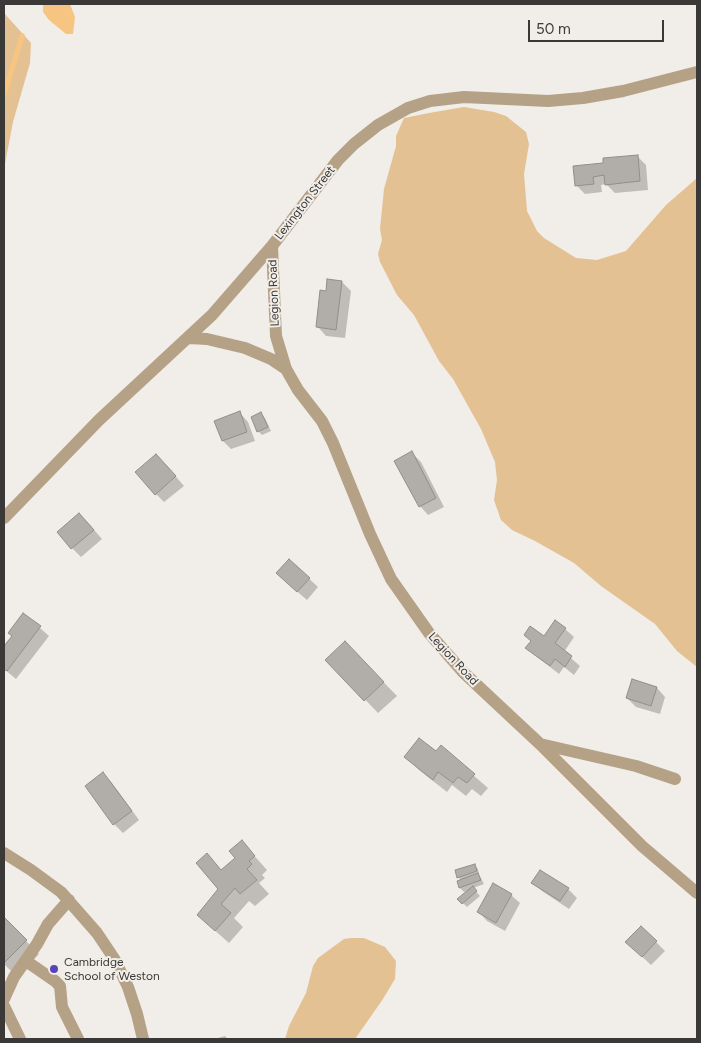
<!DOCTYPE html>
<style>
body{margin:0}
#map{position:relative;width:701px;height:1043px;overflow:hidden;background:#f1ede8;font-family:Figtree,sans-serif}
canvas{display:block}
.frame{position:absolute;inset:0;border:5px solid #3b3938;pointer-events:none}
.scale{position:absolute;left:528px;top:20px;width:136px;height:22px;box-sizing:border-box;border:2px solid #3b3938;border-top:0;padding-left:6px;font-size:15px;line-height:18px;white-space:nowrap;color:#3b3938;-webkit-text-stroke:4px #f1ede8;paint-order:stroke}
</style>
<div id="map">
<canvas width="701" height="1043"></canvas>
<div class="frame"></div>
<div class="scale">50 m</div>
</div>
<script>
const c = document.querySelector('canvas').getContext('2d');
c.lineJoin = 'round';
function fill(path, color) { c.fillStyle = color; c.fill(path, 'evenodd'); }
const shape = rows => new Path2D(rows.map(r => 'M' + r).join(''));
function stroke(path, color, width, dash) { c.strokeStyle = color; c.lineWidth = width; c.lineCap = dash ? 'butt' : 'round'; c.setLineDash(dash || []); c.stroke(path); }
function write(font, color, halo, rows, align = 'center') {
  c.font = font + ' Figtree,sans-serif'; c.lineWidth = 4; c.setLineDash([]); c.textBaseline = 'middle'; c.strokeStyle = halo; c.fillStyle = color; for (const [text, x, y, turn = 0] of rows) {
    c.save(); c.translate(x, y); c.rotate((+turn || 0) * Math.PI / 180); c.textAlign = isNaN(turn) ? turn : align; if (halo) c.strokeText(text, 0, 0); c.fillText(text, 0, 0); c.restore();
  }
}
const green = shape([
 [4,13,31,43,30,63,13,122,4,169],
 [464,107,494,112,506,116,526,132,529,144,524,174,527,211,537,231,544,238,576,258,597,260,626,251,666,205,697,178,697,667,677,651,655,624,601,586,574,563,535,541,512,530,501,520,494,500,497,480,495,462,481,429,453,379,439,361,414,315,397,295,380,262,378,254,382,240,380,229,384,189,396,146,396,136,404,118,429,113],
 [351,938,364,938,385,947,396,961,395,979,383,999,355,1039,285,1039,289,1026,306,993,313,966,318,958,344,939]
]);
const water = shape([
 [43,4,70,4,75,17,73,34,66,34,49,20,43,12]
]);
const shadow = shape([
 [637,156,646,165,648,190,615,193,606,184,601,185,602,192,585,194,576,185,604,165],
 [328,280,342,282,351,291,345,338,326,336,318,327,327,292],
 [240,413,248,422,255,441,231,449,223,441],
 [261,414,265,418,271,431,262,435,258,431],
 [412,453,421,462,444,507,428,515,420,506],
 [165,464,184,486,164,502,156,494],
 [88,523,102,539,81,557,72,548],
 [289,560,318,587,307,600,286,582],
 [24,614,49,636,16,679,4,669,4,648,13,636],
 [565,629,574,637,564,652,580,666,574,675,564,667,559,674,536,656,527,648],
 [358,656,397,696,378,713,327,660],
 [657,688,665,697,660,714,636,707,627,698],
 [441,747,488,788,481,796,472,789,466,796,452,785,447,792,419,770,406,757,436,753],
 [103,774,112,783,139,820,123,833,114,824],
 [242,842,267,870,262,875,265,878,259,883,269,894,255,906,249,901,234,918,243,927,229,943,212,928,219,889,207,855,222,871,237,858],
 [474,865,478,869,479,875,484,884,473,888,480,896,467,907,459,899,470,890,464,892,460,888,458,882,462,881,458,877],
 [533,883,568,889,577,898,569,909,542,891],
 [511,895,520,903,505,931,487,921,479,912],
 [4,919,39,954,17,977,4,964],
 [641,927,665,951,651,965,636,951],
 [225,1036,228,1039,214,1039]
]);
const stream = shape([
 [4,95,22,36]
]);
const building = shape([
 [638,155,640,181,605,185,604,175,593,177,594,184,575,186,573,166,603,163,603,158,638,155],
 [327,279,342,281,336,330,316,327,320,290,326,291,327,279],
 [240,411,247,432,222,441,214,421,240,411],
 [261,412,268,427,257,432,251,417,261,412],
 [412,451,436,498,419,507,394,461,412,451],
 [156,454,176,476,155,495,135,472,156,454],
 [79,513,94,530,71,549,57,532,79,513],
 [289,559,310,578,297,592,276,573,289,559],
 [23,613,41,626,7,671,4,669,4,646,12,636,8,633,23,613],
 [555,620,566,628,555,643,572,656,565,667,555,659,550,666,525,648,531,641,524,635,530,626,544,636,555,620],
 [345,641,384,682,364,701,325,660,345,641],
 [632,679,657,687,651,706,626,698,632,679],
 [419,738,436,751,441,745,475,774,467,783,458,777,453,783,438,772,433,780,404,757,419,738],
 [103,772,132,811,113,825,85,786,103,772],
 [242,840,255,856,249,861,252,864,247,869,257,880,240,894,235,888,221,904,231,913,215,931,197,915,218,889,196,863,207,853,221,870,235,858,229,851,242,840],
 [475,864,477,871,457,878,455,870,475,864],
 [540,870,569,888,560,901,531,883,540,870],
 [478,873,481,880,459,888,457,881,478,873],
 [493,883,512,894,496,923,477,912,493,883],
 [473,886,477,891,462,904,457,899,473,886],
 [4,917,27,940,4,963,4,917],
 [641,926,657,941,642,957,625,942,641,926]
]);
const minor = shape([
 [272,246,276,336,286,369],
 [189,338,207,339,245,348,271,359,286,369,298,390,322,421,333,443,370,534,391,579,429,633,463,672,540,744,642,846,697,893],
 [4,518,99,420,212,315,272,246,338,160,354,144,378,125,408,108,430,101,464,97,548,101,583,98,623,91,697,72],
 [540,744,636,766,675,779],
 [4,853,31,870,61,892,97,933,115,960,128,987,137,1014,143,1039],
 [26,961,55,981,60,986,62,1007,78,1039],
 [4,999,14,977,37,944,48,924,69,900],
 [4,1006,20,1039]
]);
const markers = [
 [54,969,5,"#5843bb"]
];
const streetNames = [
 ["Lexington Street",305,203,-52],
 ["Legion Road",274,293,-92],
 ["Legion Road",453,659,47]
];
const poiNames = [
 ["Cambridge",64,962],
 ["School of Weston",64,976]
];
fill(green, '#e3c193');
fill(water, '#f5c581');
fill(shadow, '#0003');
stroke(stream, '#f5c581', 5.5);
fill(building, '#b1aea9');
stroke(building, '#918e89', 1);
stroke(minor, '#b5a185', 12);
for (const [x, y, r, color] of markers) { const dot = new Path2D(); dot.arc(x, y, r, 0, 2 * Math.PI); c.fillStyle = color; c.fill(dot); stroke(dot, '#f1ede8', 2); }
write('12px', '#3b3938', '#f1ede8', streetNames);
write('12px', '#3b3938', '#f1ede8', poiNames, 'left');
</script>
